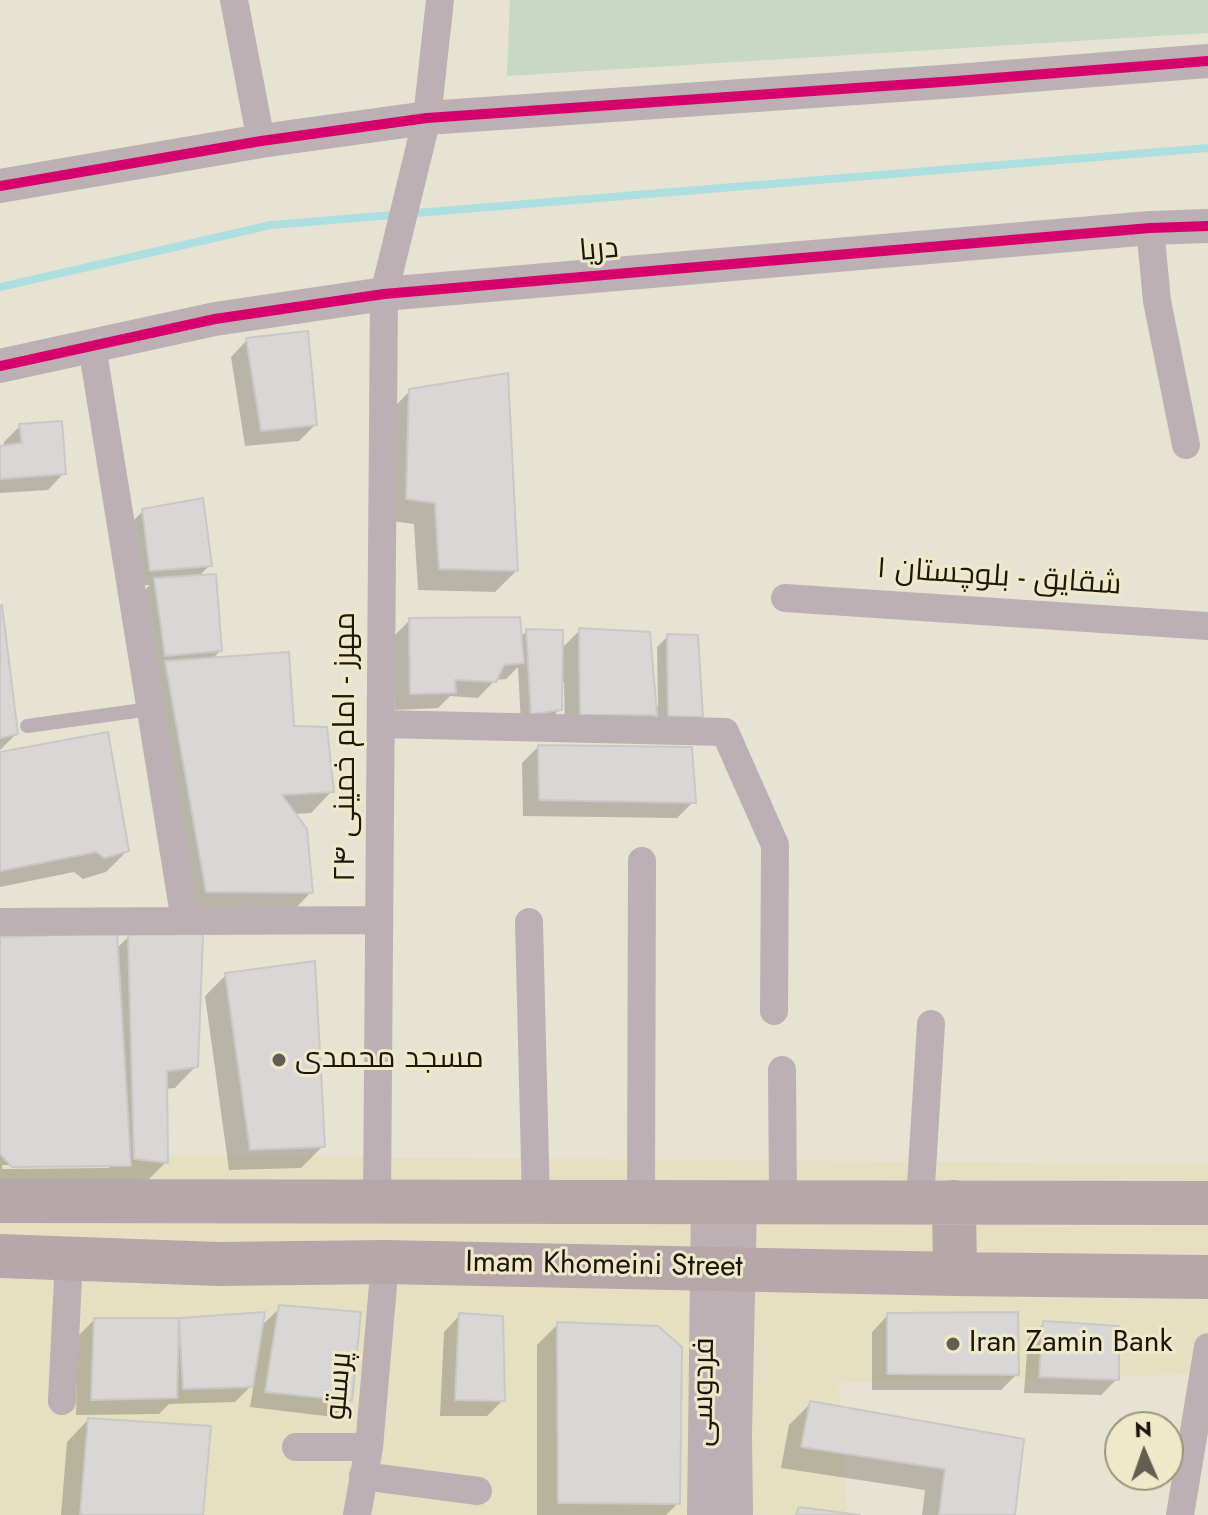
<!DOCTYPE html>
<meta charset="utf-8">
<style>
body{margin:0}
#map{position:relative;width:1208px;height:1515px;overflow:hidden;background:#e7e3d2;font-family:Jost,sans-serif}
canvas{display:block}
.north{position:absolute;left:1104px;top:1411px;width:80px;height:80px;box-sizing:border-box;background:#efe9ca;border:2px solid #9a957e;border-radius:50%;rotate:358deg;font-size:22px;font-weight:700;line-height:32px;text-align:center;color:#1a180d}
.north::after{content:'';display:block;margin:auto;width:28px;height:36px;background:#625f52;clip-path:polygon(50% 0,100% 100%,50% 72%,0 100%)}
</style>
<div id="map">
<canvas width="1208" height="1515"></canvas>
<div class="north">N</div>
</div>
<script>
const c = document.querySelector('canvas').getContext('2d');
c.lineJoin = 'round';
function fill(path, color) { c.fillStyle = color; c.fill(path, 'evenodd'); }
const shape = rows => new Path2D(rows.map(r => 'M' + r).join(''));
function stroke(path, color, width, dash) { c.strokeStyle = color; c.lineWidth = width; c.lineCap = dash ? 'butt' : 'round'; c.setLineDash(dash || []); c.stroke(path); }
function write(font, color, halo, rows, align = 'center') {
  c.font = font + ' Jost,Cairo,sans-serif'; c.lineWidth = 6; c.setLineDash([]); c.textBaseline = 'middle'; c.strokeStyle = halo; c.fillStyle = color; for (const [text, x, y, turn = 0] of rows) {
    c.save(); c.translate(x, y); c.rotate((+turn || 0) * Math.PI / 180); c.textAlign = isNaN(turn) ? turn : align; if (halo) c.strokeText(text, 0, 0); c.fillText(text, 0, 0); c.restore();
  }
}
const built = shape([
 [0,1154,1208,1164,1208,1374,839,1383,847,1515,0,1515]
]);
const green = shape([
 [510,0,1208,0,1208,33,507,76]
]);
const shadow = shape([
 [247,340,315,425,299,441,245,446,231,357],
 [410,391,516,571,495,592,418,590,414,524,385,520,388,413],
 [20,426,64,473,48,490,0,493,0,448,4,447,4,442],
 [143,511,210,565,198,577,220,651,211,660,292,728,332,791,311,813,293,814,311,892,290,914,185,913,145,685,159,670,149,671,139,596,150,585,135,586,127,527],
 [0,608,16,734,0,750],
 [410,620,520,637,527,631,561,649,580,630,655,708,658,707,657,647,668,636,701,716,690,727,658,726,658,711,639,730,565,731,564,682,560,682,560,709,549,720,521,723,518,667,506,679,495,680,478,698,450,696,438,708,395,710,394,636],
 [538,747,693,802,677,818,523,816,522,763],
 [0,754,127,851,106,872,83,879,74,872,0,887],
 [129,936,196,1066,175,1088,165,1089,166,1162,145,1183,0,1188,0,939,116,949],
 [109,1164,109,1168,2,1169,2,1165],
 [226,975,323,1146,301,1168,229,1170,205,996],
 [280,1308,350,1400,334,1417,250,1407,254,1383,235,1402,169,1404,159,1414,76,1415,78,1336,94,1320,179,1320,262,1314,260,1327],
 [460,1315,503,1400,487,1416,440,1416,444,1332],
 [888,1315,1017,1374,1001,1390,872,1390,872,1332],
 [1044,1323,1117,1379,1101,1395,1024,1393,1028,1339],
 [558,1324,678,1503,666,1515,537,1515,537,1345],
 [811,1403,1022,1441,1013,1515,922,1515,925,1490,781,1468,789,1425],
 [88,1420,201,1515,61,1515,67,1442]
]);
const stream = shape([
 [0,287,271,225,1208,148]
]);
const building = shape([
 [308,331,317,425,261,431,246,338,308,331],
 [508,373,518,571,439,569,435,503,406,499,409,389,508,373],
 [62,421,66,474,0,479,0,446,22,443,19,424,62,421],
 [203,498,212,566,150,571,142,509,203,498],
 [216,574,222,651,165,656,154,578,216,574],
 [2,605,18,734,0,738,0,606,2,605],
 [520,617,524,663,504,665,496,682,455,680,456,693,410,694,409,618,520,617],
 [579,628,650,632,657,715,580,715,579,628],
 [526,629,563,630,562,710,531,714,526,629],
 [667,634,698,635,703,717,668,716,667,634],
 [289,652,294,726,327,727,334,792,282,795,307,829,313,893,206,892,165,661,289,652],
 [108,732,129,851,105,858,96,852,0,871,0,752,108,732],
 [538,745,692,747,696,803,539,800,538,745],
 [117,933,131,1166,12,1167,0,1154,0,937,117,933],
 [128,934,203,934,198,1067,167,1071,168,1163,134,1159,128,934],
 [315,961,325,1147,250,1150,225,973,315,961],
 [279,1305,361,1312,352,1401,265,1392,279,1305],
 [265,1312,253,1387,183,1389,179,1318,265,1312],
 [1018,1312,1019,1375,887,1374,887,1313,1018,1312],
 [459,1313,503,1316,505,1401,455,1400,459,1313],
 [94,1318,179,1318,177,1398,91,1400,94,1318],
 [1043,1321,1119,1326,1119,1380,1039,1377,1043,1321],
 [557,1322,658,1326,682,1347,680,1504,558,1503,557,1322],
 [810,1401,1024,1439,1015,1515,939,1515,945,1469,801,1447,810,1401],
 [88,1418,211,1426,203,1515,80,1515,88,1418],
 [799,1507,860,1515,796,1515,799,1507]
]);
const service = shape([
 [27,726,150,709]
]);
const minor = shape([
 [234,0,261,141],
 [1150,228,1157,301,1186,445],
 [92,346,185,921],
 [785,598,1208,626],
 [381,724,725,732,775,845,774,1011],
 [0,922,379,920],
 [529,922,536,1202],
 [782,1070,783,1203],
 [377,1201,384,294,427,118,440,0],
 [920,1201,931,1024],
 [641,1202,642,861],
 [62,1401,69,1258],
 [296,1447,369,1447],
 [363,1476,478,1491],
 [357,1515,369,1447,385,1262],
 [1180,1515,1208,1347]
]);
const tertiary = shape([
 [0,186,261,141,427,118,956,81,1208,61],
 [0,366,215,319,384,294,1150,228,1208,226],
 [704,1515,708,1202],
 [736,1515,735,1434,740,1203]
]);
const primary = shape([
 [0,1201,1208,1203],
 [954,1202,955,1274],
 [0,1256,218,1264,385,1262,955,1274,1208,1277]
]);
const cycleway = shape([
 [0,186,261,141,427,118,956,81,1208,61],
 [0,366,215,319,384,294,1150,228,1208,226]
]);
const markers = [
 [279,1060,8,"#625f52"],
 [953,1344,8,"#625f52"]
];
const streetNames = [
 ["دریا",599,251,-5],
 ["شقایق - بلوچستان ۱",999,578,4],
 ["مهرز - امام خمینی ۲۴",347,747,-90],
 ["Imam Khomeini Street",604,1266,1],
 ["پرستو",340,1386,-85],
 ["فردوسی",705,1392,-89]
];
const poiNames = [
 ["مسجد محمدی",295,1060],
 ["Iran Zamin Bank",969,1344]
];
fill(built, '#e6e0c3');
fill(green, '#c8d8c2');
fill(shadow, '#0003');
stroke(stream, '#addfe0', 8);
fill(building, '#d9d7d5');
stroke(building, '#cac8c6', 2);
stroke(service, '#bcb0b4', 14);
stroke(minor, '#bcb0b4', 28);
stroke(tertiary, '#bcb0b4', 34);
stroke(primary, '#b5a7aa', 44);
stroke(cycleway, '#d6006c', 10);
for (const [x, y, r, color] of markers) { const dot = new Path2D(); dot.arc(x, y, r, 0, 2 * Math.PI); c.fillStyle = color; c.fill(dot); stroke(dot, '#efe9ca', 3); }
write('30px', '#1a180d', '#efe9ca', streetNames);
write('30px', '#1a180d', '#efe9ca', poiNames, 'left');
</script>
